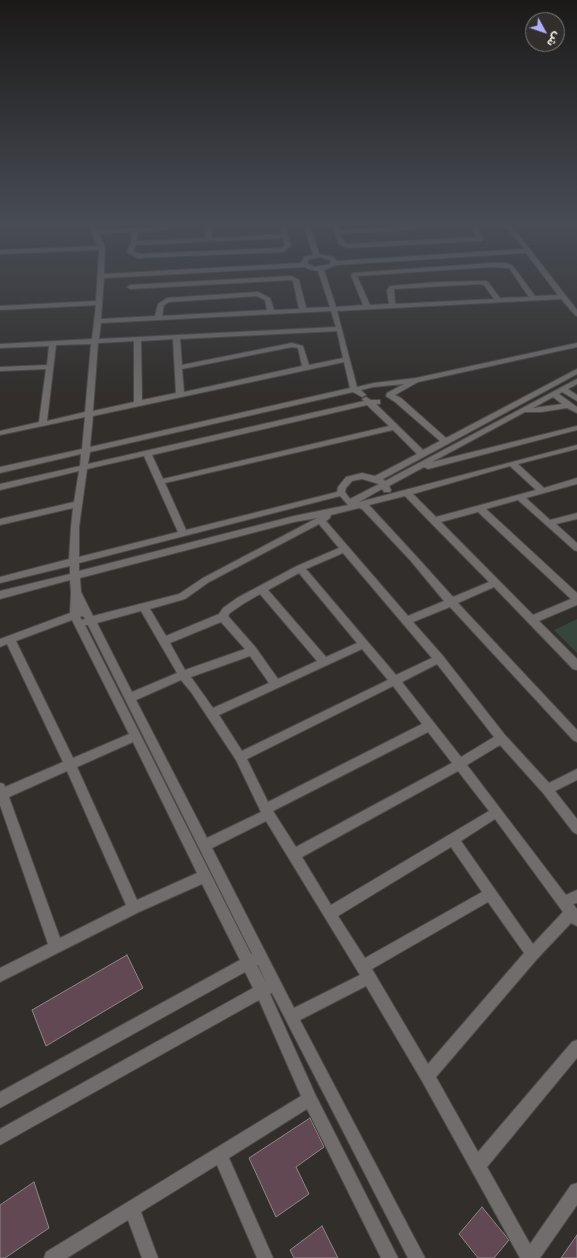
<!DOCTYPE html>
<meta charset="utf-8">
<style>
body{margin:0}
#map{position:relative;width:577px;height:1258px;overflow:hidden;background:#312e2b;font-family:"Work Sans","Noto Sans Arabic",sans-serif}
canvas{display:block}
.north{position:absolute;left:525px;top:12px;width:40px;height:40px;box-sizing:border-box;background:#312e2b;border:1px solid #7f7c7a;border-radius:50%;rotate:130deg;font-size:11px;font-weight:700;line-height:16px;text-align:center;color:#f4f2f0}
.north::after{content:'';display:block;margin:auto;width:14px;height:18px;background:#b0aefa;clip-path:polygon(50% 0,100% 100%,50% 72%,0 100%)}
</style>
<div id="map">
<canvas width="577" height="1258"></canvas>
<div class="north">ش</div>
</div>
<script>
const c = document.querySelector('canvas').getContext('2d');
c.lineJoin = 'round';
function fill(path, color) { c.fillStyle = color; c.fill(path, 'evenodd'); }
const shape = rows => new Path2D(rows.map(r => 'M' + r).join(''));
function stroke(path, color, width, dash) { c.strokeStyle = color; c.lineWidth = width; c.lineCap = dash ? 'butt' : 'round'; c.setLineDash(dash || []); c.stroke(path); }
const green = shape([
 [577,619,577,653,554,630]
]);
const building = shape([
 [127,955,143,988,46,1046,32,1010,127,955],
 [310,1118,324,1147,296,1167,309,1194,276,1217,249,1158,310,1118],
 [34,1182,49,1228,5,1258,0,1258,0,1205,34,1182],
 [482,1207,509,1240,494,1258,478,1258,459,1234,482,1207],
 [322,1226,338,1258,294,1258,290,1250,322,1226],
 [577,1235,577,1258,561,1258,577,1235]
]);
const minor = shape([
 [0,225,25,225,0,229,0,225],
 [88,225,94,225,98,231,175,225,203,225,200,227,138,232,137,241,206,238,205,225,211,225,212,238,282,234,279,225,285,225,291,246,283,252,138,258,127,252,131,243,132,232,99,234,105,248,104,274,301,263,304,257,313,255,304,225,310,225,319,254,333,257,337,261,524,249,505,225,511,225,577,310,577,316,575,315,561,299,337,311,357,387,374,383,416,378,577,343,577,347,418,382,395,395,401,398,446,438,577,369,577,374,383,479,385,481,577,379,577,384,568,389,577,395,577,401,562,392,559,394,577,407,577,413,567,408,541,412,525,412,432,462,577,426,577,430,428,469,424,467,389,486,391,490,390,492,384,492,382,489,359,502,577,445,577,449,518,464,544,488,577,478,577,484,526,498,550,520,577,513,577,519,556,524,577,543,577,551,574,550,518,500,486,509,577,593,577,605,539,621,577,659,577,670,573,669,494,587,458,603,577,730,577,742,573,740,450,607,413,622,443,656,505,735,549,783,577,769,577,780,555,791,577,819,577,834,573,832,543,793,500,745,467,765,566,895,577,890,577,903,573,904,577,909,577,926,571,923,537,959,436,1077,478,1152,572,1042,577,1040,577,1058,487,1167,530,1244,571,1185,577,1183,577,1205,540,1258,520,1258,422,1081,366,986,300,1020,425,1258,408,1258,272,993,270,994,315,1094,398,1258,381,1258,307,1109,229,1158,273,1258,257,1258,217,1165,141,1212,158,1258,142,1258,128,1220,67,1258,44,1258,46,1252,301,1096,259,1000,0,1145,0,1129,253,988,245,972,0,1108,0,1092,240,960,202,884,139,912,0,982,0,968,48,944,0,805,0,783,4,784,5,787,63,762,7,644,0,647,0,639,70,613,71,592,70,580,0,599,0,591,70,574,70,566,0,583,0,577,69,559,71,527,73,508,0,525,0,519,74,502,79,471,0,490,0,484,80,466,81,454,0,473,0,467,82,449,85,417,0,435,0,431,39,422,46,369,0,371,0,367,47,365,49,346,0,348,0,344,92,339,96,305,0,310,0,306,96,301,99,250,0,254,0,250,98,246,88,225],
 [283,238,285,246,281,248,139,254,133,251,136,245,283,238],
 [526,253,558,295,535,296,513,266,506,263,491,263,353,273,351,275,363,305,336,307,324,270,336,265,526,253],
 [321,257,331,261,330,264,315,267,307,263,309,259,321,257],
 [305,267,308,269,318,271,330,307,306,308,299,280,292,276,130,285,127,287,130,289,291,280,293,281,299,309,274,310,270,298,258,292,167,298,158,304,155,316,101,319,104,278,305,267],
 [491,267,509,268,529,297,500,298,488,282,486,281,439,282,390,286,387,290,389,304,370,305,357,276,491,267],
 [479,284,484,285,494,299,395,304,394,289,479,284],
 [257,296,265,300,267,310,162,316,164,305,169,302,257,296],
 [331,311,336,327,99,339,101,323,331,311],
 [337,331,343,358,309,365,303,346,292,343,182,365,180,339,337,331],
 [173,339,176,393,142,400,141,341,173,339],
 [134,341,134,402,93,411,98,343,134,341],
 [91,344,85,412,47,421,56,345,91,344],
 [292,347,298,348,302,366,184,392,182,369,292,347],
 [344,362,350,388,90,447,93,416,344,362],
 [404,384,387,393,386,396,395,402,440,441,423,450,376,404,380,404,380,400,371,400,366,397,362,399,364,401,88,464,90,452,353,392,362,397,366,395,361,390,373,387,404,384],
 [553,397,562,404,533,408,553,397],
 [367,405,389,426,163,479,152,455,367,405],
 [393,430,417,454,375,476,362,473,346,477,338,487,337,492,186,530,165,483,393,430],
 [144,456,178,532,79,557,79,527,87,469,144,456],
 [510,466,536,490,436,517,413,494,510,466],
 [362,479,379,484,350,499,345,492,346,488,352,481,362,479],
 [340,496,348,505,294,516,79,571,79,563,340,496],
 [405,496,431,523,489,582,453,597,416,556,369,505,405,496],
 [359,508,362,509,410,560,444,601,408,616,326,521,330,518,331,515,359,508],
 [478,512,571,599,533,615,441,522,478,512],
 [317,518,203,578,179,594,93,616,81,592,80,578,294,522,317,518],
 [319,524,339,548,297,566,237,598,223,608,219,614,166,636,150,609,185,599,209,582,319,524],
 [343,553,432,658,396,675,306,569,343,553],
 [299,573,357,643,326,657,268,590,299,573],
 [260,594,317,661,278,679,256,648,228,616,230,613,243,604,260,594],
 [141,611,177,673,132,692,97,623,141,611],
 [83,616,85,619,82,620,80,617,83,616],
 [72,620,129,734,73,758,16,641,72,620],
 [221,622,245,649,185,670,170,643,221,622],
 [85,625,88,625,252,954,251,954,85,625],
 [362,649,388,680,242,751,219,715,362,649],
 [250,656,269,683,213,708,191,677,250,656],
 [437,664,494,737,461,757,402,682,437,664],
 [181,680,191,692,236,760,261,812,207,838,136,700,181,680],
 [393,686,422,724,268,802,247,759,393,686],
 [428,732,452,763,296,847,273,811,428,732],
 [133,742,197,873,137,900,77,767,133,742],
 [67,771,126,905,60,938,9,797,67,771],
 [458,771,489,811,331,905,302,857,458,771],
 [495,819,563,912,533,944,461,841,495,819],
 [266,821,360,975,294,1008,212,848,266,821],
 [451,847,482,892,365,958,338,916,451,847],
 [488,902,524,953,428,1064,372,969,488,902],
 [258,965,266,982,257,965,258,965],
 [336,225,338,226,340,230,420,225,453,225,450,227,341,234,345,243,348,244,477,237,469,225,475,225,484,239,481,241,347,248,339,244,333,227,336,225]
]);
fill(green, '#36463d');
fill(building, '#624853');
stroke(building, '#8d8789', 1);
stroke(minor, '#4c4947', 2);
fill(minor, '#706d6c');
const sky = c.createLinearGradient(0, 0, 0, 401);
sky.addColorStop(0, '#1b1918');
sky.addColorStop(0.56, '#484c55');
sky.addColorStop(1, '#484c5500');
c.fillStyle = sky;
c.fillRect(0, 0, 577, 401);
</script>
